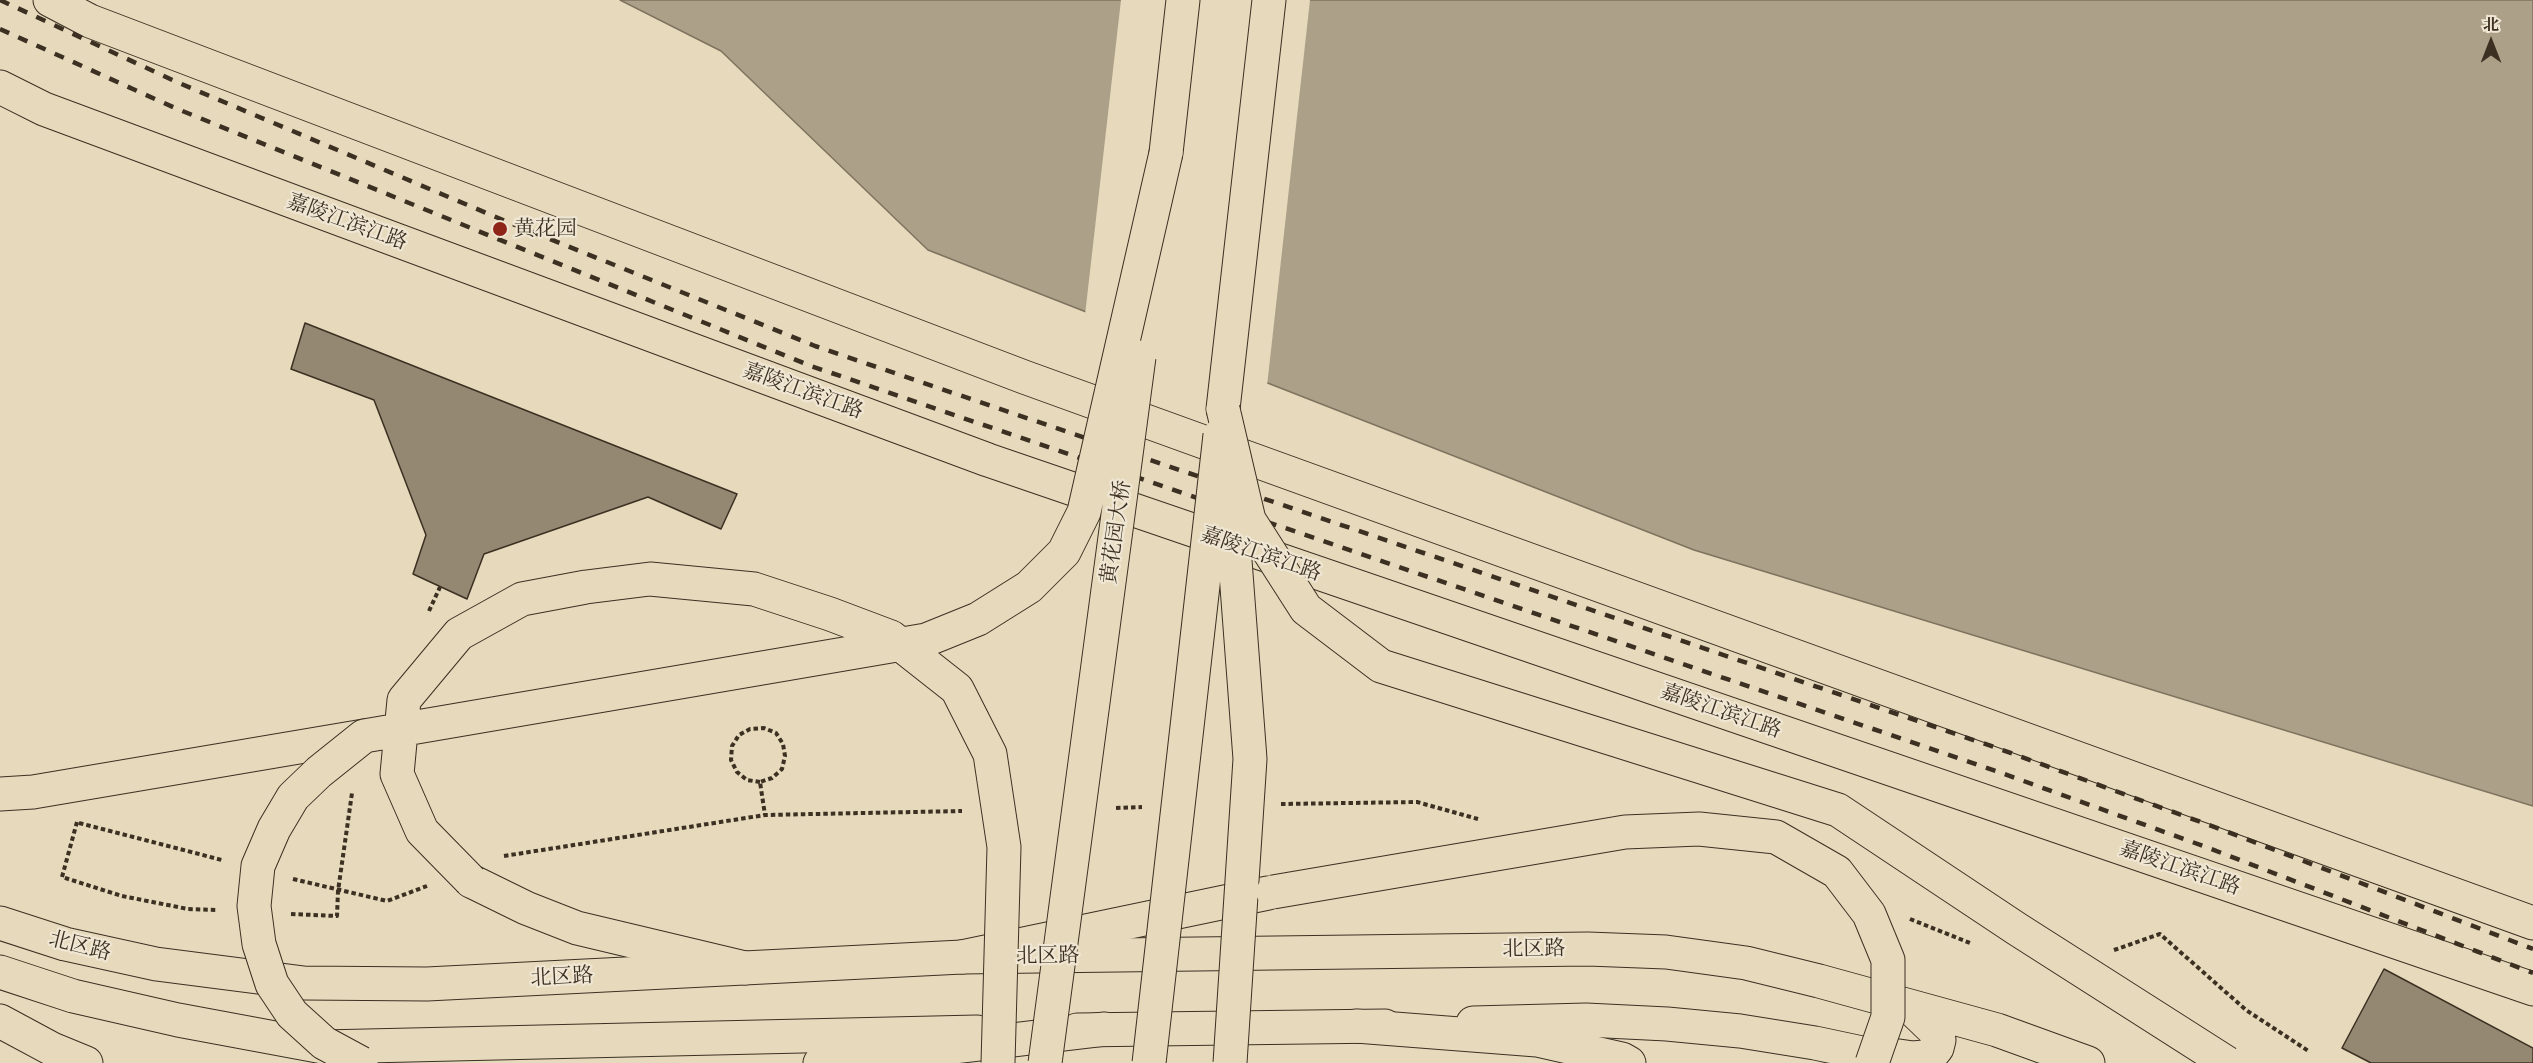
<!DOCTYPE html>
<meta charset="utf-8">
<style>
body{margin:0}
#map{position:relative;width:2533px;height:1063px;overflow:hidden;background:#e6d9bc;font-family:"Libre Caslon Text","Noto Serif SC",serif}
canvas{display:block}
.north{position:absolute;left:2461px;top:12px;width:60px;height:60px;-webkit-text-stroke:4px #efe6d3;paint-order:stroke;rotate:0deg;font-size:16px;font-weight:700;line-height:24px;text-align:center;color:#3c3022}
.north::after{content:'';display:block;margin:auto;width:21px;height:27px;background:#3c3022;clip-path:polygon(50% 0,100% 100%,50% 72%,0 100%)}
</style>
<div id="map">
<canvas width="2533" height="1063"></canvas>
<div class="north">北</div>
</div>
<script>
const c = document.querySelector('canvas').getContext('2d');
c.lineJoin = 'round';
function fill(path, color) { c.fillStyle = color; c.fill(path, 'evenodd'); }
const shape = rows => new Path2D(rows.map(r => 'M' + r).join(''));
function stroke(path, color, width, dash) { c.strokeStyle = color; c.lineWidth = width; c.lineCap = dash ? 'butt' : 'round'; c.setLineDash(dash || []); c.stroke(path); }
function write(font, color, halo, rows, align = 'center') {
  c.font = font + ' "Libre Caslon Text","Noto Serif SC",serif'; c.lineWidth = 4.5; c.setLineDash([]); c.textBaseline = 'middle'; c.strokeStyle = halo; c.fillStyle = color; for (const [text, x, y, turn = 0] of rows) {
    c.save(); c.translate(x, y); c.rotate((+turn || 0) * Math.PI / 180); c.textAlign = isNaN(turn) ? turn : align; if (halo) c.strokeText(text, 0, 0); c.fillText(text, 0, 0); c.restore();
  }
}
const water = shape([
 [620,0,2533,0,2533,806,1694,550,928,250,721,51,620,0]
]);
const pier = shape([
 [1121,0,1310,0,1267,386,1085,315]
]);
const building = shape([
 [305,323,737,494,721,529,648,497,484,554,467,599,413,574,426,535,374,400,291,369,305,323],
 [2384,969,2533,1048,2533,1063,2371,1063,2342,1048,2384,969]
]);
const path = shape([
 [429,611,440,587],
 [760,782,747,780,737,772,731,760,732,746,739,735,750,729,764,728,776,733,783,744,785,756,782,769,772,778,760,782,765,815],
 [1281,804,1417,802,1478,819],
 [1116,808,1142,807],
 [77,822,62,877,122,896,188,909,217,910],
 [79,823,222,860],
 [504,856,765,815,962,811],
 [293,879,387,901,427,886],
 [291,914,337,916,338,891,352,793],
 [1910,919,1970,943],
 [2114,950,2160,934,2246,1010,2310,1052]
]);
const major = shape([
 [50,0,90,21,1024,377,2533,923],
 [0,87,44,109,988,460,2533,989],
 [0,923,65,944,156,964,304,983,427,984,962,957,1588,949,1666,952,1746,963,1819,981,1997,1030,2088,1063],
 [0,972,73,996,178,1020,323,1047,977,1032],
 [1473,1023,1586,1020,1667,1024,1740,1031,1815,1043,1909,1063],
 [1077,1030,1385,1026],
 [1885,1054,1913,1058,1924,1057,1932,1054,1937,1048,1939,1040,1936,1032,1909,1006]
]);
const highway = shape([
 [1166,153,1183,0],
 [1223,409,1269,0],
 [0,794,33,792,364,736],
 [471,881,526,908,577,928,745,968],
 [962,957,1268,893],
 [0,1021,52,1049,86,1063],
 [1356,1026,1537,1040,1622,1059,1629,1063],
 [820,1063,1105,1029]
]);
const rail = shape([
 [0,0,179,83,503,220,815,346,1997,748,2220,829,2533,949],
 [0,29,175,108,811,366,1996,771,2206,847,2533,973]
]);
const highwayBridge = shape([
 [1223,409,1249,520,1306,609,1381,666,1838,810,2017,929,2227,1063],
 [1230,494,1250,759,1230,1063],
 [471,881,422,831,397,774,404,700,459,634,522,599,586,587,650,579,754,589,830,614,891,637,957,689,990,754,1004,847,998,1063],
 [1273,892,1625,832,1699,829,1776,837,1837,872,1869,914,1888,960,1888,1017,1872,1063],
 [361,1063,324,1043,292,1014,272,984,259,944,254,906,258,866,274,829,293,797,319,772,364,736,926,640,978,619,1029,587,1064,552,1084,512,1166,153],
 [1045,1063,1139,357],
 [1149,1063,1220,435]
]);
const markers = [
 [500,229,8,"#8f2418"]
];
const streetNames = [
 ["嘉陵江滨江路",347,222,20],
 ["嘉陵江滨江路",803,391,20],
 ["黄花园大桥",1116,532,-82],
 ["嘉陵江滨江路",1261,554,19],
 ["嘉陵江滨江路",1721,711,19],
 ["嘉陵江滨江路",2180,868,19],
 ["北区路",80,946,14],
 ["北区路",1534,949,-1],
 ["北区路",1048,956,-1],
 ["北区路",562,977,-3]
];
const poiNames = [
 ["黄花园",514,229]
];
fill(water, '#aca088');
stroke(water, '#7f735f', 1.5);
fill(pier, '#e6d9bc');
fill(building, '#948872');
stroke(building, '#3c3022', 1.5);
stroke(major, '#3c3022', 35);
stroke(highway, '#3c3022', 35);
stroke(path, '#3c3022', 4, [4.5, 3]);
stroke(major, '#e6d9bc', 33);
stroke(highway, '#e6d9bc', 33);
stroke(rail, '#3c3022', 4.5, [10, 10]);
stroke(highwayBridge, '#3c3022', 35, []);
stroke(highwayBridge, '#e6d9bc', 33);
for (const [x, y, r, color] of markers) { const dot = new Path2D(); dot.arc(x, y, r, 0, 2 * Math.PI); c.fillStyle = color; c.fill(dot); stroke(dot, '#efe6d3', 2); }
write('21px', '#3c3022', '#efe6d3', streetNames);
write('21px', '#3c3022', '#efe6d3', poiNames, 'left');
</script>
